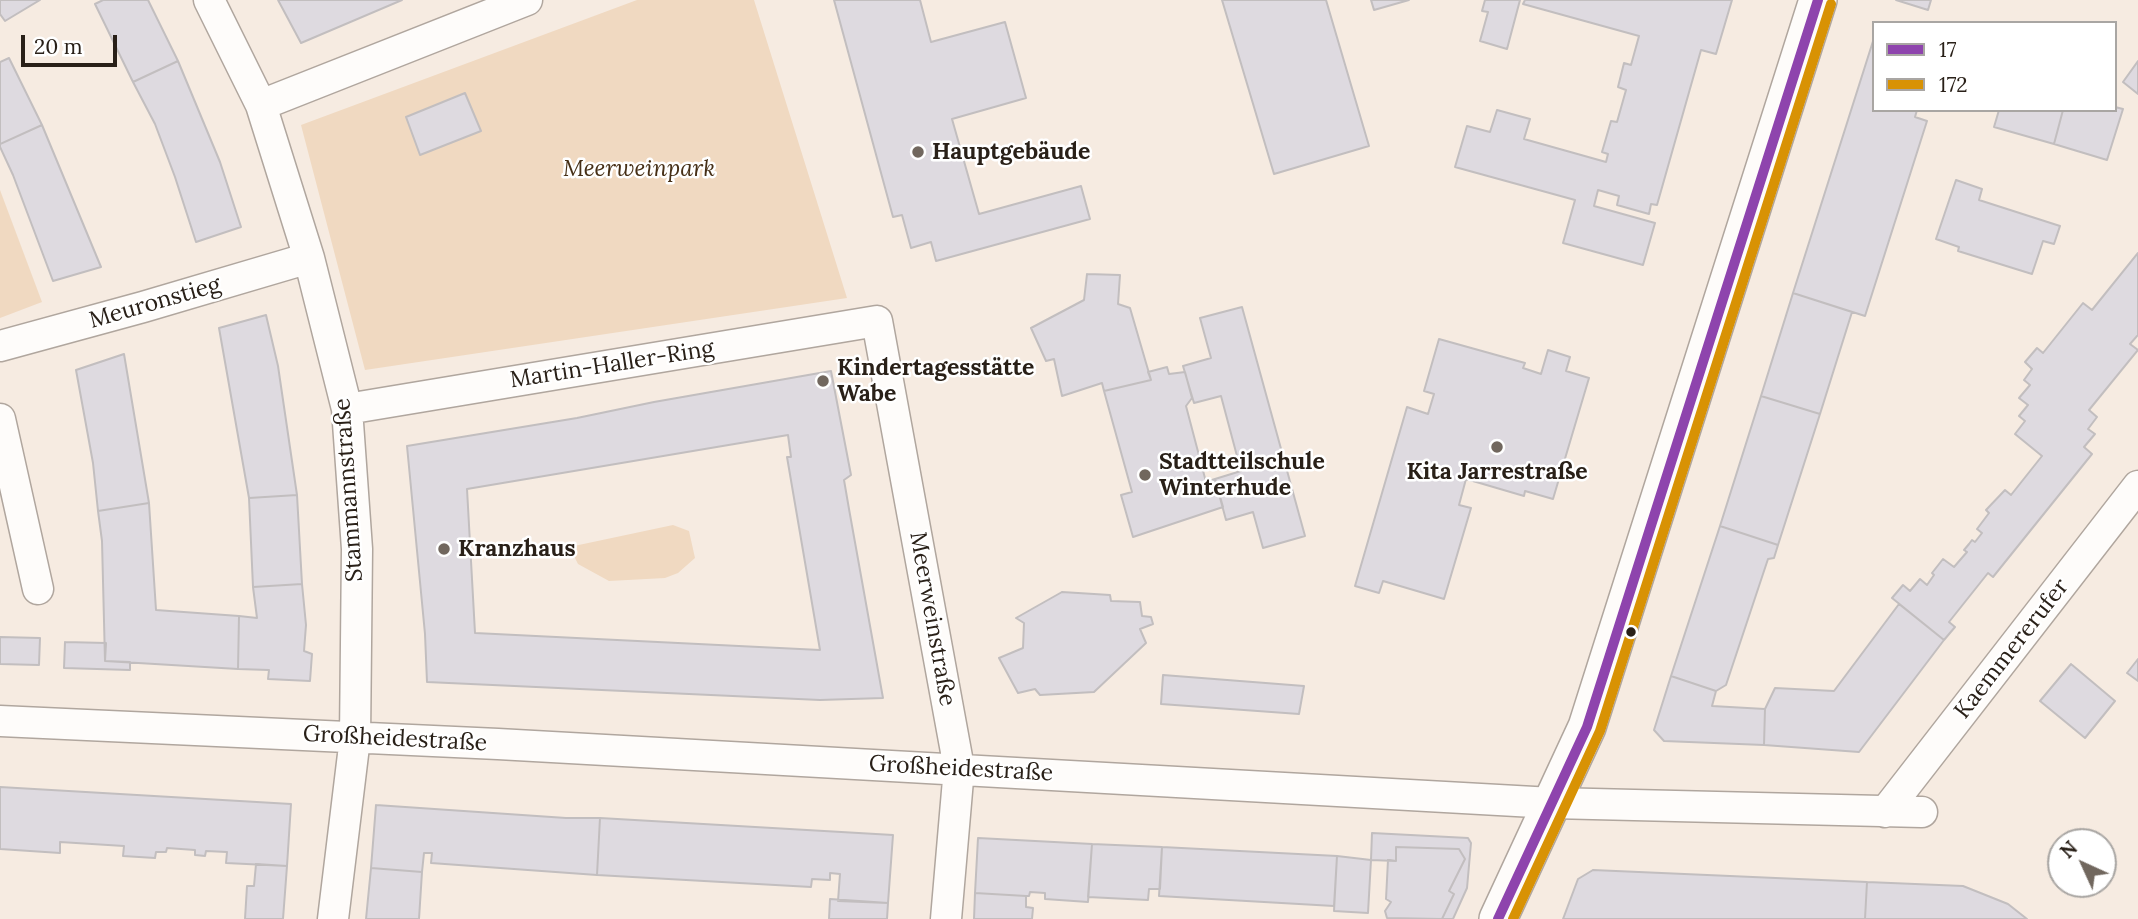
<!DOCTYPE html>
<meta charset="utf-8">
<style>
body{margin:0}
#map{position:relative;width:2138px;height:919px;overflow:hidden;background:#f6ebe1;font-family:Lora,serif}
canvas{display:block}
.legend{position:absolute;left:1872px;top:21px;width:245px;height:91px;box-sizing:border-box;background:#fff;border:2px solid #a9a6a3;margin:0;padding:9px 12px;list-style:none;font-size:21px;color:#292018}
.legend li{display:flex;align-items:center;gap:14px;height:35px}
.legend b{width:35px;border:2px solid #a9a6a3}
.north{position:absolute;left:2047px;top:828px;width:70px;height:70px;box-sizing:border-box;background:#fff;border:2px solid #a9a6a3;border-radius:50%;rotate:315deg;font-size:19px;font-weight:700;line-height:28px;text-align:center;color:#292018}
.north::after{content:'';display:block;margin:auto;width:24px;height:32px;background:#71675e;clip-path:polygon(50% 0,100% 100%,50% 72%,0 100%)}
.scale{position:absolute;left:21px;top:35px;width:96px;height:32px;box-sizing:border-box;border:4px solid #292018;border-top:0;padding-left:9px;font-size:21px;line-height:24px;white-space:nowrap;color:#292018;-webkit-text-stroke:5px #fff;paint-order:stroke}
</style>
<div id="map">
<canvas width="2138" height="919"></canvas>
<ul class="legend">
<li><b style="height:9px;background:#8e44ad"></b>17</li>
<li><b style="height:9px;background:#d89204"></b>172</li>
</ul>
<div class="north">N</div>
<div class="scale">20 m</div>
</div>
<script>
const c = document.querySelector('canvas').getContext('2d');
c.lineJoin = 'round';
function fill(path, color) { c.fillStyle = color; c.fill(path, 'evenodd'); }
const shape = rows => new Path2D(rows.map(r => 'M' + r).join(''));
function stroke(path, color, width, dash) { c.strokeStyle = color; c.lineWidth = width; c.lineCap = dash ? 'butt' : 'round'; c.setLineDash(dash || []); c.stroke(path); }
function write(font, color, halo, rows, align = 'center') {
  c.font = font + ' Lora,serif'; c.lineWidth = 5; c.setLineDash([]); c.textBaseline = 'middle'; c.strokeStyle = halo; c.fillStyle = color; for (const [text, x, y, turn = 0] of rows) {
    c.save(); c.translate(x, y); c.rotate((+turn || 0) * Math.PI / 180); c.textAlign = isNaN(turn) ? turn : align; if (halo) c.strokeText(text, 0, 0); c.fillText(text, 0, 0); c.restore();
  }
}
const green = shape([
 [637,0,754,0,847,298,365,370,301,125],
 [0,190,42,302,0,318],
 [673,525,689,531,695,558,678,573,665,578,609,581,578,564,572,552,574,546]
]);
const building = shape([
 [0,0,40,0,5,21,0,14,0,0],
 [103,0,148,0,178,61,133,82,95,4,103,0],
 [278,0,402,0,301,43,278,0],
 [834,0,920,0,931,42,1005,22,1026,98,952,119,979,214,1081,186,1090,219,936,261,931,242,911,248,902,215,893,217,834,0],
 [1222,0,1326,0,1369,146,1274,174,1222,0],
 [1371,0,1409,0,1374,10,1371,0],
 [1485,0,1520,0,1507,49,1480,41,1488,12,1482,11,1485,0],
 [1525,0,1732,0,1716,54,1701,50,1657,205,1651,204,1649,214,1617,205,1619,196,1598,190,1594,206,1655,223,1643,265,1563,243,1575,200,1455,167,1467,126,1490,132,1497,110,1530,119,1524,139,1606,162,1608,154,1602,152,1611,121,1617,122,1626,90,1618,87,1624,63,1631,65,1639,36,1523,4,1525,0],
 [1896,0,1931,0,1928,10,1896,0],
 [1874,38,1874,110,1917,110,1915,117,1927,121,1865,316,1793,293,1874,38],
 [9,58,42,125,0,144,0,62,9,58],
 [178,61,220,162,241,227,196,242,175,177,155,124,133,82,178,61],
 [2138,61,2138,94,2123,82,2138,61],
 [465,93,481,131,420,155,406,117,465,93],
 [2115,107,2123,109,2107,160,2054,144,2063,110,2115,110,2115,107],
 [1999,110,2063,110,2054,144,1994,127,1999,110],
 [42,125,101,267,53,281,13,175,0,147,0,144,42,125],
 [1956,180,1982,189,1979,200,2060,226,2054,244,2043,241,2032,274,1958,251,1959,247,1936,239,1956,180],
 [2138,253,2138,335,2130,344,2138,350,2089,410,2097,417,2088,429,2095,434,2084,447,2092,454,1993,577,1988,573,1949,622,1955,627,1944,640,1892,598,1903,585,1910,591,1920,579,1927,585,1934,575,1932,573,1943,559,1954,567,1967,552,1964,550,1969,544,1972,540,1975,542,1982,533,1977,529,1989,513,1986,510,2005,490,2011,495,2042,456,2015,434,2025,421,2019,416,2028,405,2019,398,2030,385,2024,380,2032,369,2025,362,2037,348,2043,353,2083,303,2092,310,2138,253],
 [1087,274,1120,275,1118,304,1130,308,1151,380,1104,391,1102,383,1062,396,1054,359,1046,361,1031,328,1084,300,1087,274],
 [1793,293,1852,312,1820,414,1761,396,1793,293],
 [1242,307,1305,536,1263,548,1253,512,1226,520,1215,479,1241,471,1221,396,1194,403,1183,366,1211,358,1200,318,1242,307],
 [266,315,278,366,297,495,249,498,219,328,266,315],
 [1439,339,1525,363,1523,368,1541,374,1548,350,1570,357,1566,371,1589,378,1553,499,1525,491,1524,496,1466,479,1459,505,1471,508,1444,599,1383,581,1379,593,1355,586,1407,407,1428,414,1434,394,1424,391,1439,339],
 [124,354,149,503,98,511,93,463,76,370,124,354],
 [1167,367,1169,374,1185,372,1192,398,1186,406,1206,482,1215,479,1223,507,1133,537,1121,495,1132,492,1104,391,1151,380,1148,372,1167,367],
 [831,371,851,475,844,480,849,509,883,698,820,700,427,682,425,634,407,446,577,418,654,402,831,371],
 [788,435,791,457,787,457,820,650,475,633,467,489,788,435],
 [1761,396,1820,414,1778,545,1720,526,1761,396],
 [297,495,302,584,253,587,249,498,297,495],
 [149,503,156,610,239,616,238,669,105,661,102,541,98,511,149,503],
 [1720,526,1778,545,1774,558,1768,559,1726,685,1716,691,1671,676,1720,526],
 [302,584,306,625,304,651,312,654,310,681,268,679,269,670,238,669,239,616,257,618,253,587,302,584],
 [1062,592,1110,595,1111,601,1140,602,1142,616,1151,617,1153,624,1140,629,1146,643,1094,692,1040,695,1035,689,1018,693,999,658,1023,648,1024,623,1016,618,1062,592],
 [1899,604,1944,640,1859,752,1764,745,1765,709,1775,688,1834,691,1899,604],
 [0,637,40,638,39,665,0,664,0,637],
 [65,642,106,643,105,661,130,662,130,670,64,668,65,642],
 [2138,659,2138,681,2127,673,2138,659],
 [2071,664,2115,701,2085,738,2040,701,2071,664],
 [1163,675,1304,686,1299,714,1161,704,1163,675],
 [1671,676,1716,691,1712,706,1765,709,1764,745,1664,741,1654,730,1671,676],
 [0,787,291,804,287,866,226,863,227,852,206,851,205,856,195,855,195,850,167,848,166,852,156,852,155,858,123,856,124,846,60,842,60,853,0,849,0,787],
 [376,805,566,818,600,818,597,875,431,863,432,853,424,853,422,872,371,868,376,805],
 [600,818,893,835,888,903,838,901,840,874,830,873,830,880,812,879,811,887,597,875,600,818],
 [1372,833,1468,838,1471,843,1467,888,1453,919,1442,919,1454,894,1449,891,1465,859,1459,849,1396,847,1396,861,1371,860,1372,833],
 [978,838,1092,844,1088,902,1045,899,1045,893,1030,892,1029,896,1026,896,975,893,978,838],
 [1092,844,1162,847,1160,889,1149,889,1148,900,1088,897,1092,844],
 [1162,847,1337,856,1334,906,1159,896,1162,847],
 [1396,847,1459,849,1465,859,1449,891,1454,894,1442,919,1387,918,1385,911,1391,902,1386,899,1388,860,1396,861,1396,847],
 [1337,856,1371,860,1368,913,1334,911,1337,856],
 [256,864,287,866,283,919,245,919,247,886,254,886,256,864],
 [371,868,422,872,419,919,366,919,371,868],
 [1593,870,1867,882,1865,919,1563,919,1578,879,1593,870],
 [1867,882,1963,886,2008,904,2027,919,1865,919,1867,882],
 [975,893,1026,896,1026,907,1033,908,1032,919,974,919,975,893],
 [830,899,888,903,887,919,829,919,830,899]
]);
const minor = shape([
 [209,0,261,105,309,258,347,409,357,549,355,738,333,919],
 [261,105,527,0],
 [0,346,143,307,309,258],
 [347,409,877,321,959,768,946,919],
 [0,419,38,589],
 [0,721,498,744,1552,803,1922,812],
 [1885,812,2138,486]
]);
const tertiary = shape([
 [1498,919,1587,727,1818,0]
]);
const bus1 = shape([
 [1498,919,1587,727,1818,0]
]);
const bus2 = shape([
 [1513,919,1600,731,1831,4]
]);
const markers = [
 [918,152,7,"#71675e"],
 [823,381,7,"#71675e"],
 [1497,447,7,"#71675e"],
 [1145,475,7,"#71675e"],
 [444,549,7,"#71675e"],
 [1631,632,6,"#292018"]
];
const poiNames = [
 ["Hauptgebäude",932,152],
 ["Kindertagesstätte",837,368],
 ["Wabe",837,394],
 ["Stadtteilschule",1159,462],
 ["Winterhude",1159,488],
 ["Kita Jarrestraße",1497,472,"center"],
 ["Kranzhaus",458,549]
];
const parkNames = [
 ["Meerweinpark",639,169]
];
const streetNames = [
 ["Meuronstieg",155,303,-16],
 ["Martin-Haller-Ring",612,365,-9],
 ["Stammannstraße",349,490,-94],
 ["Meerweinstraße",932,619,80],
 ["Kaemmererufer",2012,649,-52],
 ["Großheidestraße",395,739,3],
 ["Großheidestraße",961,769,3]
];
fill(green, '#f0d9c1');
fill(building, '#dedae0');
stroke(building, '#c2bebf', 2);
stroke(minor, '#b0a69e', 33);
stroke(tertiary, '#b0a69e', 40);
stroke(minor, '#fefcfa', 30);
stroke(tertiary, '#fefcfa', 37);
stroke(bus1, '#8e44ad', 10);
stroke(bus2, '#d89204', 10);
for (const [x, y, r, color] of markers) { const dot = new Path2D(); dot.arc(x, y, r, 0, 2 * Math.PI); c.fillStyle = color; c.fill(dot); stroke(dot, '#fff', 2.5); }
write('bold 23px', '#292018', '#fff', poiNames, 'left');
write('italic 23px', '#462f16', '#fff', parkNames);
write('23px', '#292018', '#fff', streetNames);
</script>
